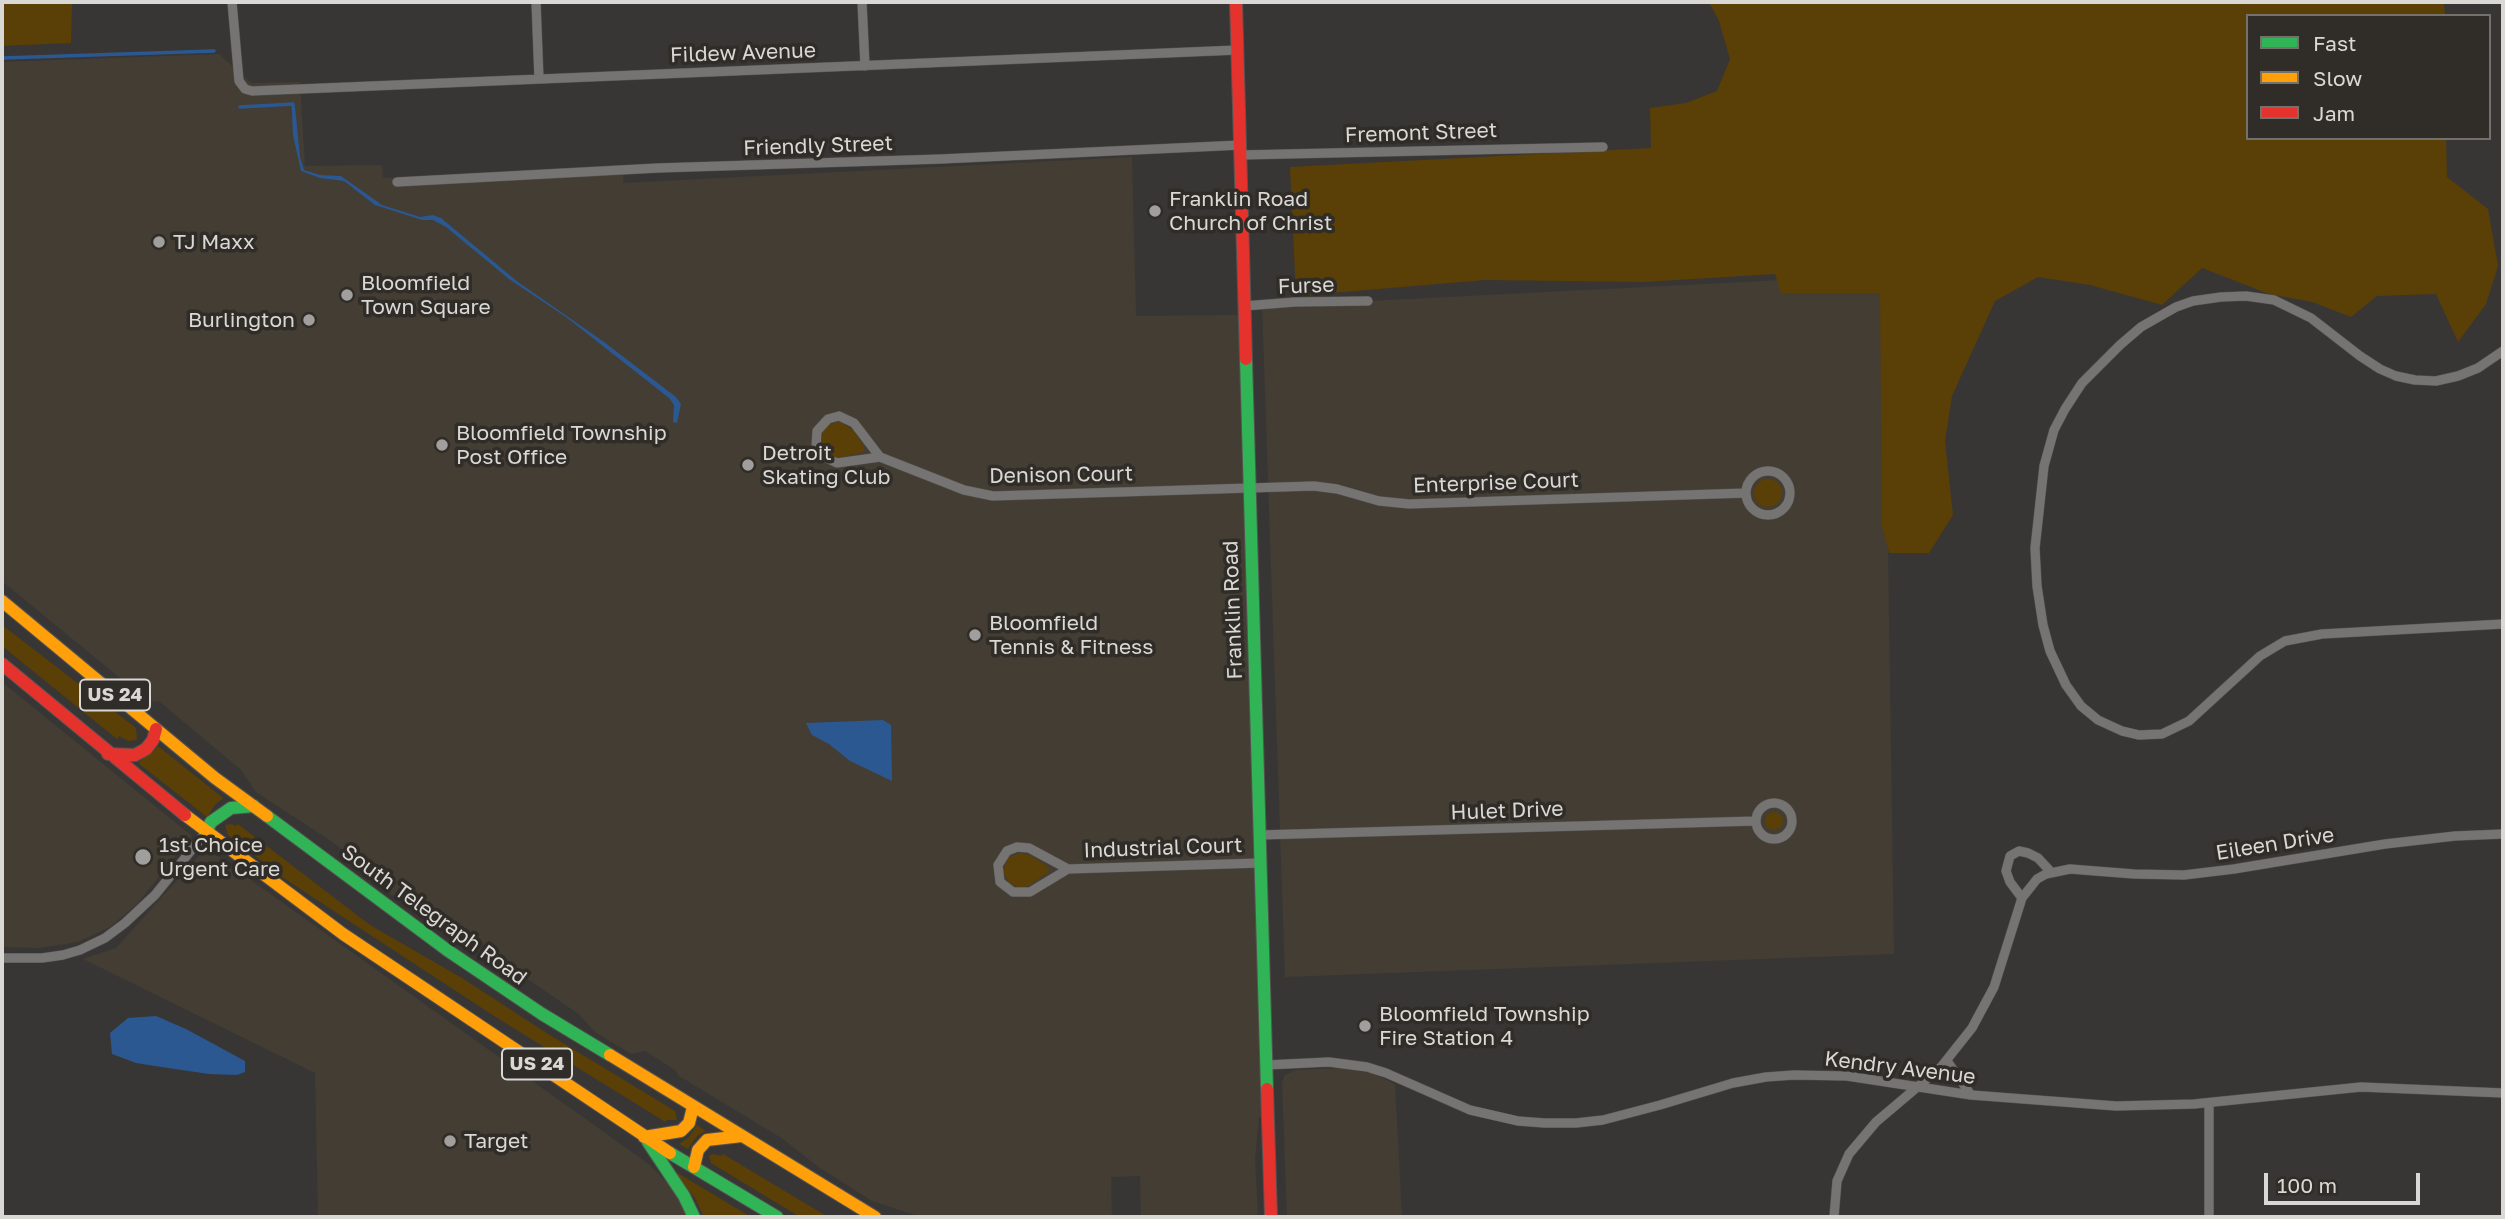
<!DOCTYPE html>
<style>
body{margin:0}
#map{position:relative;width:2505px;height:1219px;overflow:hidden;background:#383634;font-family:"Golos Text",sans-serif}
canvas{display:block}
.frame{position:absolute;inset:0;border:4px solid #dad8d5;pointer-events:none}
.legend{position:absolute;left:2246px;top:14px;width:245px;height:126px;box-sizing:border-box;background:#302d28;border:2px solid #74716d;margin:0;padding:9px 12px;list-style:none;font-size:21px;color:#dad8d5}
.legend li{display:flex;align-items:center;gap:14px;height:35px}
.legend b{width:35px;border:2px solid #74716d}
.scale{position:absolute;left:2264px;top:1173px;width:156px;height:32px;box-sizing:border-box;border:4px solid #dad8d5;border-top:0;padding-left:9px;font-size:21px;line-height:24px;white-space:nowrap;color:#dad8d5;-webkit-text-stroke:5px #302d28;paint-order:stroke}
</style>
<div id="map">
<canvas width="2505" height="1219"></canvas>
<div class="frame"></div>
<ul class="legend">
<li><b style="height:9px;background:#30b455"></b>Fast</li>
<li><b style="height:9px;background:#ff9f0a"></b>Slow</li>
<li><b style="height:9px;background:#e5322d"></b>Jam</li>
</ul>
<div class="scale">100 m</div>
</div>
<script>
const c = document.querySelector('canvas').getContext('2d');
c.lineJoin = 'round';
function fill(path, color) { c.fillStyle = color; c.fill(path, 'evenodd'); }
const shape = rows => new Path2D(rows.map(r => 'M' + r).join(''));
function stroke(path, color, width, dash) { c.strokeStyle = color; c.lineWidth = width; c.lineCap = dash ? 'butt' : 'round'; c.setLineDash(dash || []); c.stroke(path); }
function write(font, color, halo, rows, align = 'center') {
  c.font = font + ' "Golos Text",sans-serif'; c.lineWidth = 7; c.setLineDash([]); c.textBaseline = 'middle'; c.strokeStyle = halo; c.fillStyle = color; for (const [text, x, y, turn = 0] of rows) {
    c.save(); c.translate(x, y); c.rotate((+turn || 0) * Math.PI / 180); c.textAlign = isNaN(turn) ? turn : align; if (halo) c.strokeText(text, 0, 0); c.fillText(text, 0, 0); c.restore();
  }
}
const built = shape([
 [219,54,251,83,300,82,305,166,382,165,383,178,623,165,623,183,1132,157,1136,316,1241,315,1266,1116,1259,1117,1255,1158,1258,1217,1141,1217,1140,1176,1111,1177,1112,1217,921,1217,872,1201,820,1168,783,1139,679,1076,675,1070,645,1051,631,1054,595,1032,580,1015,516,971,476,937,428,906,391,895,368,869,331,841,256,792,241,770,159,701,149,702,2,581,2,62],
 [1884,275,1894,954,1285,977,1262,304,1368,301],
 [2,682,192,836,137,904,110,927,78,942,39,948,2,947],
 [206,848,650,1165,677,1194,687,1217,318,1217,315,1073,83,959,116,948],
 [1344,1068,1372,1073,1395,1084,1402,1217,1287,1217,1282,1082,1285,1075,1296,1070]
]);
const green = shape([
 [2,2,72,2,71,43,2,46],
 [1642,2,2444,2,2445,16,2248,16,2248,138,2446,138,2447,177,2488,209,2498,266,2486,304,2458,342,2436,294,2377,296,2351,317,2312,302,2269,294,2202,268,2162,305,2090,285,2038,277,1995,301,1952,396,1945,441,1953,515,1929,553,1889,553,1882,527,1880,293,1781,293,1775,274,1644,282,1485,280,1296,296,1290,167,1651,148,1650,108,1686,103,1717,91,1730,59,1719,21,1709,2,1647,4],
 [840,422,853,430,864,446,864,452,837,458,824,450,821,441,823,431,830,424],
 '1754 493a14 14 0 1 1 28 0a14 14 0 1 1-28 0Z',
 [2,625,136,728,137,740,128,741,119,736,117,739,2,646],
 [158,746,223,798,215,805,207,817,138,763],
 '1765 821a9 9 0 1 1 18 0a9 9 0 1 1-18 0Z',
 [231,824,236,826,238,824,370,925,462,978,545,1032,675,1111,677,1120,667,1120,665,1122,659,1118,494,1016,285,879,228,835,225,825],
 [1020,853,1029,855,1047,866,1049,870,1047,873,1030,885,1021,888,1009,883,1003,871,1008,858],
 [697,1125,706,1131,697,1136,688,1149,679,1144,689,1137],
 [713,1154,721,1156,723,1154,828,1217,800,1217,711,1163,709,1156],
 [671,1169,751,1217,704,1217,695,1198]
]);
const water = shape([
 [292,115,296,116,300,157,304,170,320,175,341,176,382,205,420,217,433,215,441,218,518,282,604,342,676,397,681,404,677,423,673,422,674,405,669,398,566,317,509,279,446,227,433,220,422,220,375,205,344,181,320,178,301,171,293,135],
 [883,720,891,725,892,781,850,761,829,744,812,735,806,723],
 [156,1016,186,1029,245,1061,245,1072,237,1075,209,1074,168,1068,136,1063,112,1054,110,1033,128,1018]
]);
const stream = shape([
 [2,58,214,51],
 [240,107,293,104,294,115]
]);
const street = shape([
 [232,2,239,81,245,89,252,91,1238,50],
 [536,2,539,79],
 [862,2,865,66],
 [1241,155,1603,147],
 [397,182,658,168,941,159,1241,145],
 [1244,306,1295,302,1368,301],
 [2503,351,2478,368,2458,376,2436,381,2415,380,2396,376,2380,369,2360,356,2311,318,2274,300,2246,296,2221,297,2193,301,2176,307,2141,327,2120,345,2082,383,2065,409,2054,430,2044,466,2035,548,2037,586,2043,625,2050,651,2066,685,2081,706,2098,720,2122,731,2139,735,2162,734,2189,721,2260,656,2285,641,2322,634,2503,624],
 [839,416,854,423,880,457,837,463,822,456,816,447,817,431,828,419,839,416],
 [880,457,964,490,993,496,1314,486,1337,489,1379,501,1409,504,1746,493],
 '1746 493a22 22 0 1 1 44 0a22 22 0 1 1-44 0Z',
 '1756 821a18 18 0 1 1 36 0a18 18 0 1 1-36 0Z',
 [1259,835,1756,821],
 [1017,847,1029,848,1068,869,1030,892,1013,892,1000,882,998,865,1007,851,1017,847],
 [1068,869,1260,863],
 [2022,898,2010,882,2006,871,2010,856,2019,851,2028,853,2038,858,2051,872],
 [2,958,42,958,63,955,80,950,105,938,125,923,155,895,206,832],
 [1947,1061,1971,1095],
 [1266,1065,1329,1062,1367,1067,1386,1073,1470,1110,1518,1121,1544,1123,1576,1123,1603,1120,1660,1105,1733,1083,1766,1077,1794,1075,1847,1076,1971,1095,2116,1106,2194,1104,2361,1087,2503,1093],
 [1834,1217,1837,1181,1849,1154,1876,1122,1941,1067,1972,1028,1994,987,2022,898,2037,879,2046,874,2070,869,2134,874,2184,875,2234,869,2385,844,2455,836,2503,834],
 [2209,1217,2209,1103]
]);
const fast = shape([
 [1246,359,1267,1089],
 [267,816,447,950,542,1014,610,1055],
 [206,832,211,822,231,808,254,806],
 [648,1142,684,1196,694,1217],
 [670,1153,777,1217]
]);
const slow = shape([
 [2,601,215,778,267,816],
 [185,815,343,934,670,1153],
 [610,1055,875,1217],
 [644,1137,681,1131,689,1123,693,1107],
 [694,1167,698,1150,707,1140,742,1136]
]);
const jam = shape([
 [1236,2,1246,359],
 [2,664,185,815],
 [108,754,135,755,146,749,153,740,156,729],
 [1267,1089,1271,1217]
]);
const markers = [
 [1155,211,7,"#a19f9d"],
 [159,242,7,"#a19f9d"],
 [347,295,7,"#a19f9d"],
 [309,320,7,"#a19f9d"],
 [442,445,7,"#a19f9d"],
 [748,465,7,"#a19f9d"],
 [975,635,7,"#a19f9d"],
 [143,857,9,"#a19f9d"],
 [1365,1026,7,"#a19f9d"],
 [450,1141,7,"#a19f9d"]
];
const shields = [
 [115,695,70],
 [537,1064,70]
];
const shieldNames = [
 ["US 24",115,695],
 ["US 24",537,1064]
];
const streetNames = [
 ["Fildew Avenue",743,53,-2],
 ["Fremont Street",1421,133,-2],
 ["Friendly Street",818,146,-2],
 ["Furse",1306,286,-2],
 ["Denison Court",1061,475,-1],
 ["Enterprise Court",1496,483,-2],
 ["Franklin Road",1233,610,-92],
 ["Hulet Drive",1507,811,-2],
 ["Eileen Drive",2275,844,-9],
 ["Industrial Court",1163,848,-2],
 ["South Telegraph Road",434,915,36],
 ["Kendry Avenue",1900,1068,7]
];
const poiNames = [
 ["Franklin Road",1169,199],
 ["Church of Christ",1169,223],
 ["TJ Maxx",173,242],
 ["Bloomfield",361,283],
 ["Town Square",361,307],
 ["Burlington",295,320,"right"],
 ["Bloomfield Township",456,433],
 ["Post Office",456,457],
 ["Detroit",762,453],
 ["Skating Club",762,477],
 ["Bloomfield",989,623],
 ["Tennis & Fitness",989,647],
 ["1st Choice",159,845],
 ["Urgent Care",159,869],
 ["Bloomfield Township",1379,1014],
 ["Fire Station 4",1379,1038],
 ["Target",464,1141]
];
fill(built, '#433d34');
fill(green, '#5a3f07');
fill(water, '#2b5891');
stroke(stream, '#2b5891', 3.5);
stroke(street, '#545351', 10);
stroke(fast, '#545351', 14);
stroke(slow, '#545351', 14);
stroke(jam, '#545351', 14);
stroke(street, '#757472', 9);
stroke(fast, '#30b455', 12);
stroke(slow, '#ff9f0a', 12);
stroke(jam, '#e5322d', 12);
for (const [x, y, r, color] of markers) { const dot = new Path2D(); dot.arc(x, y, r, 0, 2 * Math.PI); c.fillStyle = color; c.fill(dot); stroke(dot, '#302d28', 2.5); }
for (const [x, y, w] of shields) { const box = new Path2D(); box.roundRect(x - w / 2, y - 15.5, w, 31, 5); c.fillStyle = '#302d28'; c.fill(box); stroke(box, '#dad8d5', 2); }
write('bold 19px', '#dad8d5', null, shieldNames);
write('21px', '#dad8d5', '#302d28', streetNames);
write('21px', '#dad8d5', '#302d28', poiNames, 'left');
</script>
